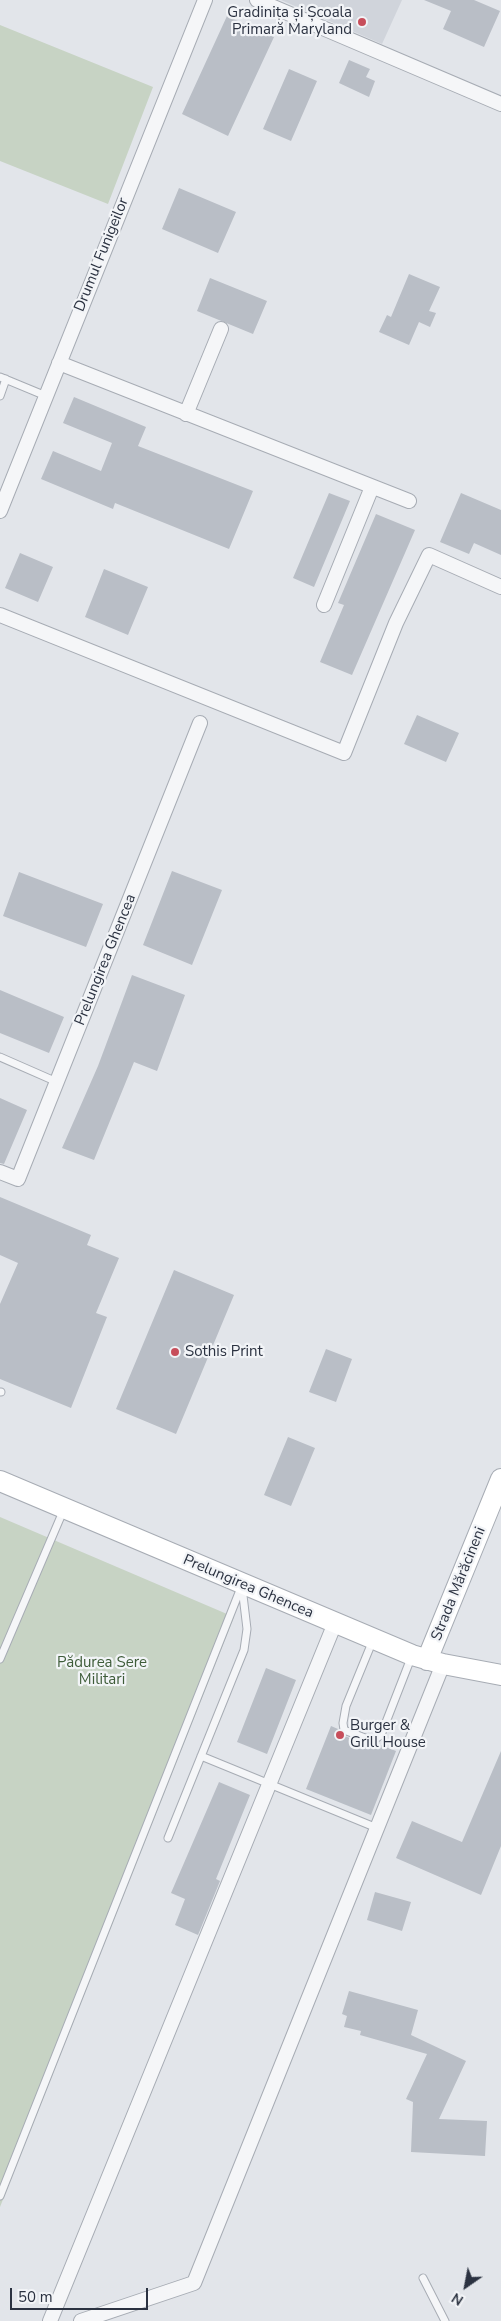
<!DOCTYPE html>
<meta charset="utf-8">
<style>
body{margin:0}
#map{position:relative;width:501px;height:2321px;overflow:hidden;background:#e2e5ea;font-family:"Nunito Sans",sans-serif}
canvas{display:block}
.north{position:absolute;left:441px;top:2261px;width:50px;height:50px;-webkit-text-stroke:4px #f2f4f7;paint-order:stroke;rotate:213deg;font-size:14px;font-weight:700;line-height:20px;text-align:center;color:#2b3241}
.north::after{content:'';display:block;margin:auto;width:18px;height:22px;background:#2b3241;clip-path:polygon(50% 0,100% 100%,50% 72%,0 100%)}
.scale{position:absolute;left:10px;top:2288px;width:138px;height:22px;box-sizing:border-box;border:2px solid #2b3241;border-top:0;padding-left:6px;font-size:15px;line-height:18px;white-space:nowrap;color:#2b3241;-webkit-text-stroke:4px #f2f4f7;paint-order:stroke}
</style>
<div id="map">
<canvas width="501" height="2321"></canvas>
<div class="north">N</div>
<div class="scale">50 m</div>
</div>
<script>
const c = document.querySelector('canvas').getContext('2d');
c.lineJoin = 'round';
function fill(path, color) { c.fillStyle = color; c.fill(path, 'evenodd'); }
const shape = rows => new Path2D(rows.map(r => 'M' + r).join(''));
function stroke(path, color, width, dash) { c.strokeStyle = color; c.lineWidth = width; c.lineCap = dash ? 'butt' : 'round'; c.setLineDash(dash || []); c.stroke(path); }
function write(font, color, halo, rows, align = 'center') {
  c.font = font + ' "Nunito Sans",sans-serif'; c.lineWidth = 4.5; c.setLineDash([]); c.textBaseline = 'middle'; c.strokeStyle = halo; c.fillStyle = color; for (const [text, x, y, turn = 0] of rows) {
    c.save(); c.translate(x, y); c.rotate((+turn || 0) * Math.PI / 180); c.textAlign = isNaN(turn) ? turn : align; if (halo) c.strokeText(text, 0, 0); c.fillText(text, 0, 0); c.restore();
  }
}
const built = shape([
 [281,0,402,0,382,44]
]);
const green = shape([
 [0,25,153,87,108,204,0,161],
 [0,1517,234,1617,0,2207]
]);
const building = shape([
 [424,0,474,0,500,11,484,47,443,29,451,11],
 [227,16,274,37,228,136,182,114],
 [349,60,370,69,366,77,375,81,369,97,339,83],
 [289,69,317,81,291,141,263,129],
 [179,188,236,212,218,253,162,229],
 [409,274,440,287,429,311,436,313,430,327,419,322,409,345,379,332,387,315,391,317],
 [210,278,267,301,253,334,197,311],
 [74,397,146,427,138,446,253,491,229,549,115,503,113,509,41,479,53,451,101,471,112,443,63,423],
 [329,493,350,501,314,587,293,578],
 [461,493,501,510,501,555,474,543,469,554,440,542],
 [376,514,415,530,352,675,320,662,344,605,338,603],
 [20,553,53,567,38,602,5,588],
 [104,569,148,587,128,635,85,617],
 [417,715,459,733,446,762,404,744],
 [172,871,222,890,192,965,143,945],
 [19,872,103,904,86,947,3,916],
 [132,975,185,995,157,1071,134,1062,94,1160,62,1148,98,1066],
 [0,990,64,1017,49,1053,0,1033],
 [0,1098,27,1110,4,1164,0,1163],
 [0,1197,91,1235,87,1245,119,1258,96,1313,107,1317,71,1408,0,1379,0,1304,18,1263,0,1255],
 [174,1270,234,1295,176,1434,116,1409],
 [326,1349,352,1359,336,1402,309,1392],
 [288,1437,315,1448,291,1506,264,1495],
 [266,1668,296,1680,267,1754,237,1742],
 [331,1726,338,1729,342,1735,371,1746,378,1744,396,1751,371,1815,306,1789],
 [501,1751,501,1846,481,1895,396,1858,412,1821,462,1842],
 [219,1782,250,1795,216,1879,220,1881,198,1935,175,1925,185,1899,171,1893],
 [375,1892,411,1902,402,1931,367,1920],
 [349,1991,418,2010,411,2035,466,2061,439,2119,487,2121,485,2156,411,2152,413,2102,406,2099,427,2054,360,2035,361,2031,344,2027,347,2016,342,2014]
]);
const lane = shape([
 [0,377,46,396],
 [0,396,6,379],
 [0,1057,57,1082],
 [0,1392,1,1392],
 [373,1640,346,1706,343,1723,344,1730,373,1741,381,1735,411,1658],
 [0,1659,64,1509],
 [201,1756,377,1828],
 [168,1838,244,1650,247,1629,242,1587],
 [0,2196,242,1585],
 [423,2278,445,2321]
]);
const street = shape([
 [257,0,501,104],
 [59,363,409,501],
 [186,414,221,329],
 [0,511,205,0],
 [324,605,372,487],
 [0,615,344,753,396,623,429,555,501,587],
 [0,1172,18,1179,200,723],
 [50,2321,335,1623],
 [81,2321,194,2283,443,1664]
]);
const secondary = shape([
 [0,1481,412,1655,443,1664,501,1675],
 [427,1660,501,1479]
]);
const markers = [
 [362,22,5,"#c74e5b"],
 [175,1352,5,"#c74e5b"],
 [340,1735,5,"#c74e5b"]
];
const poiNames = [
 ["Gradinița și Școala",352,13,"right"],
 ["Primară Maryland",352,30,"right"],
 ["Sothis Print",185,1352],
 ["Burger &",350,1726],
 ["Grill House",350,1743]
];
const streetNames = [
 ["Drumul Funigeilor",102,255,-68],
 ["Prelungirea Ghencea",106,960,-68],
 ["Strada Mărăcineni",459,1584,-68],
 ["Prelungirea Ghencea",248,1587,23]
];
const parkNames = [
 ["Pădurea Sere",102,1663],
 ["Militari",102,1680]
];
fill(built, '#d0d4db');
fill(green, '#c7d3c4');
fill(building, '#b9bec6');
stroke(lane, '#a7acb4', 9);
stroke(street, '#a7acb4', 16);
stroke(secondary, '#a7acb4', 22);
stroke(lane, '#f5f6f8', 7);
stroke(street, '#f5f6f8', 14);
stroke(secondary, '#fff', 20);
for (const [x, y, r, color] of markers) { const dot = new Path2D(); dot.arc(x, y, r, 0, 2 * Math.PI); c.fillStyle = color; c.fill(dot); stroke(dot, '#f2f4f7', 2); }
write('15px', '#2b3241', '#f2f4f7', poiNames, 'left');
write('15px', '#2b3241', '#f2f4f7', streetNames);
write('15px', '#3e5c39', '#f2f4f7', parkNames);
</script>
